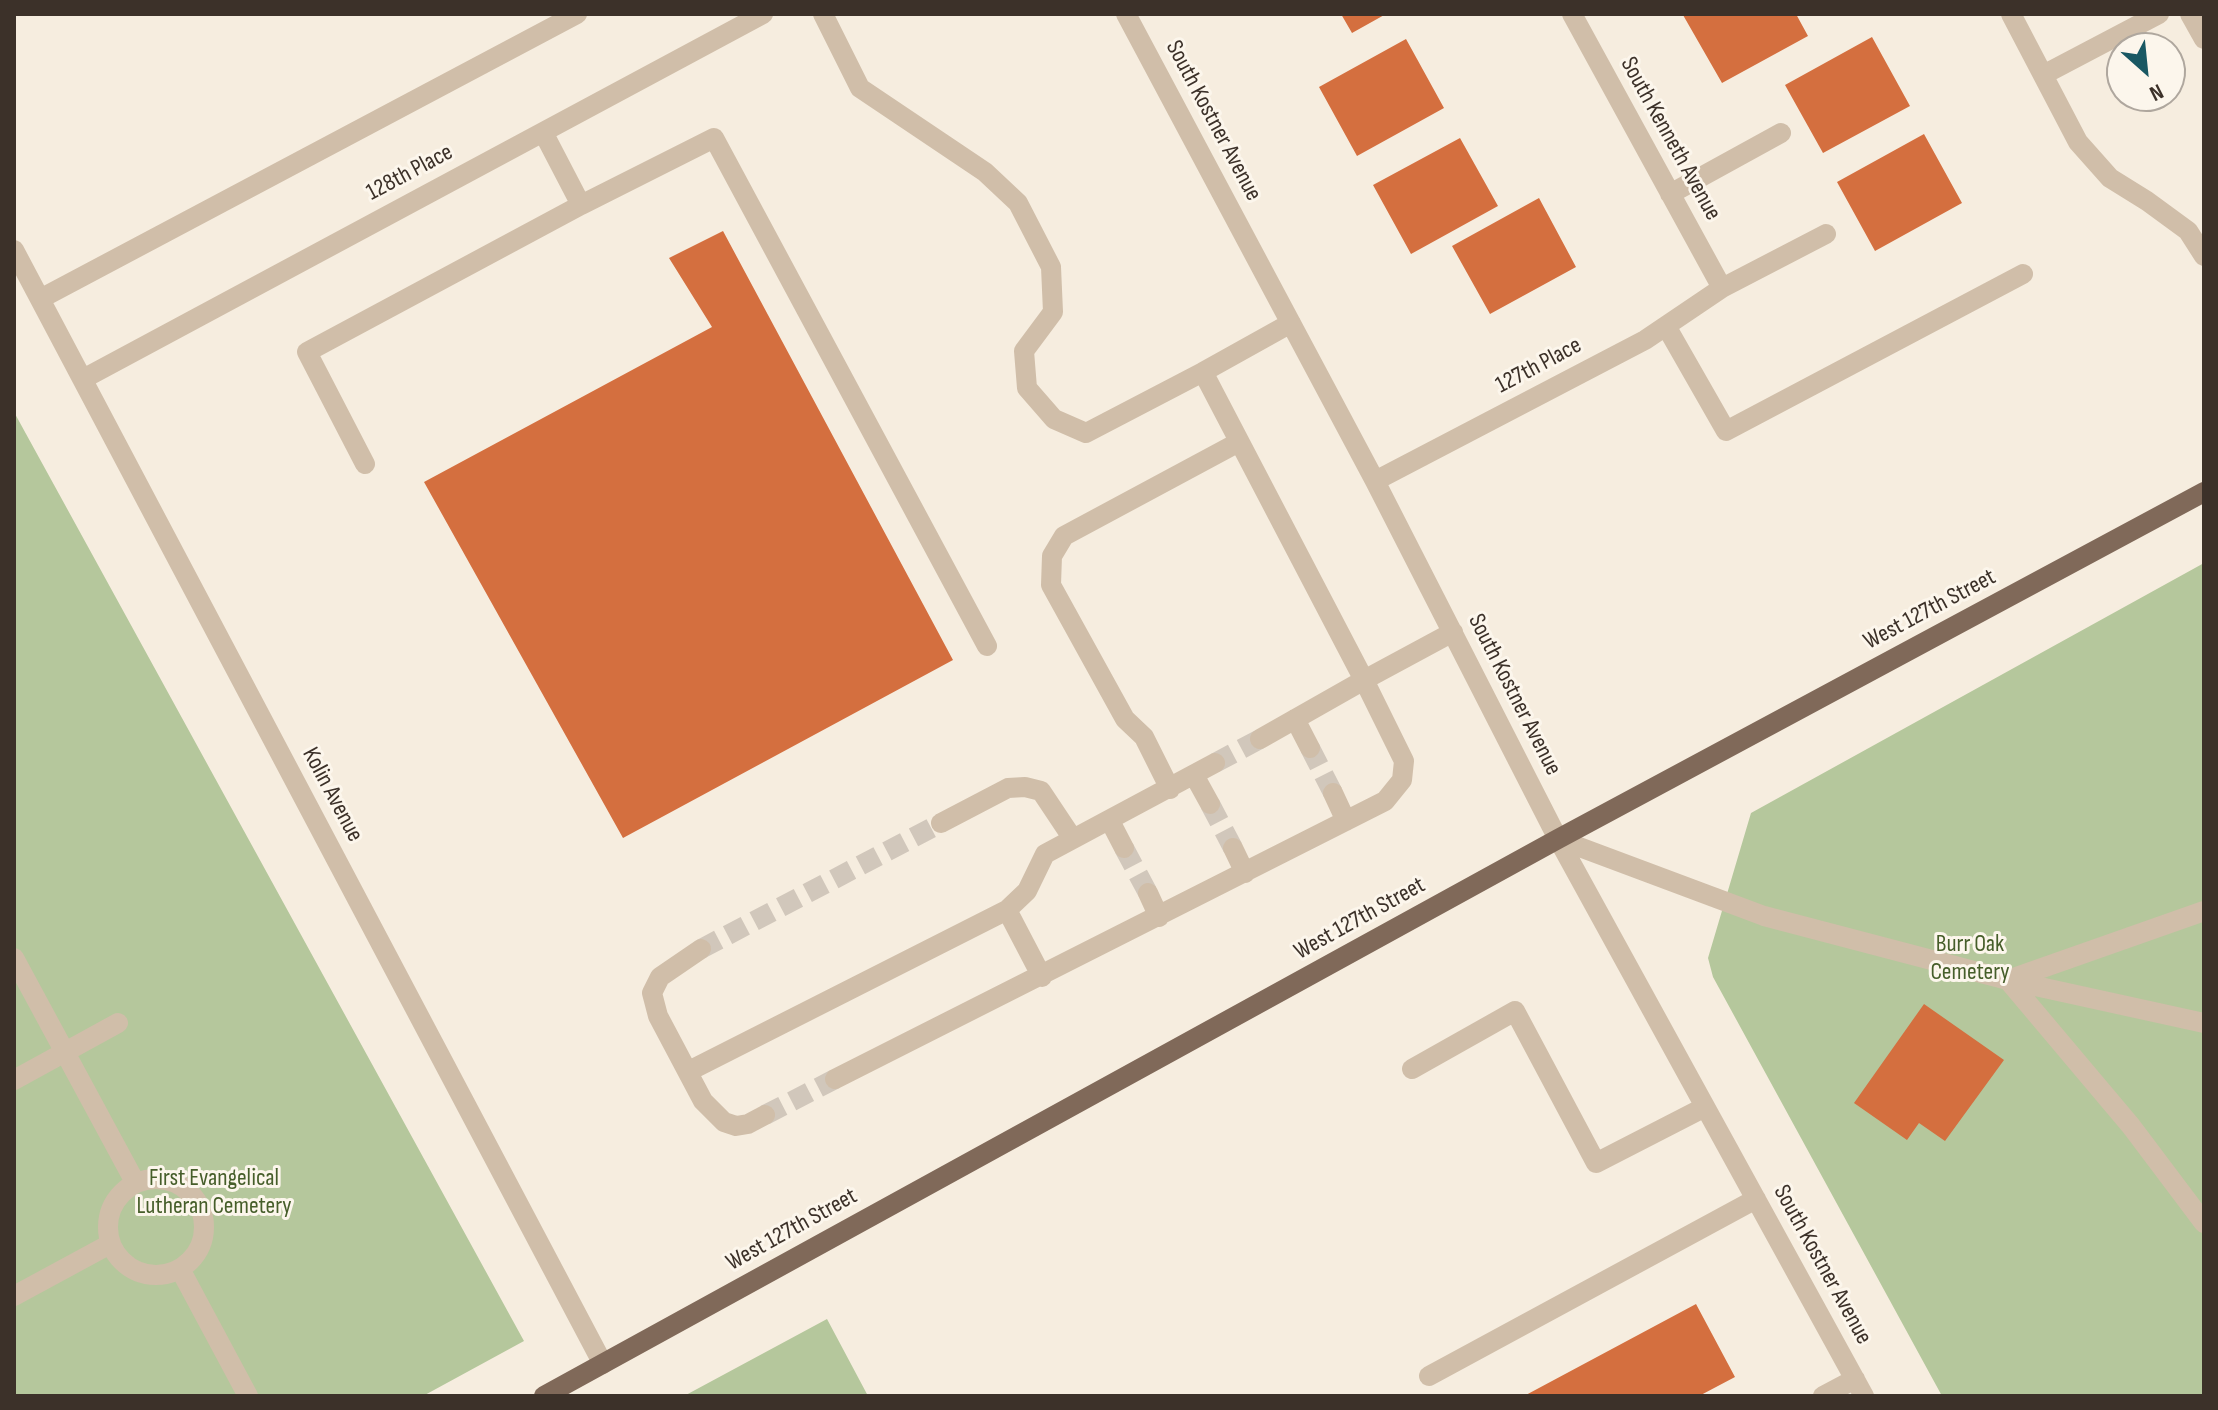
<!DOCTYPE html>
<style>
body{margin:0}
#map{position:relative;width:2218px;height:1410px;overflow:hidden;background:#f6eddf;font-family:"Sofia Sans Condensed",sans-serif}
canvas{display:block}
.frame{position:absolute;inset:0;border:16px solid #3c3129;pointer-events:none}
.north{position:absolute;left:2106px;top:32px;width:80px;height:80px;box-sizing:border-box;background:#fcf6ec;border:2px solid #afa79e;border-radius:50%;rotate:153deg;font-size:22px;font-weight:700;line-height:32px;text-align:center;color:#3c3129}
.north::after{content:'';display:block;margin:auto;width:28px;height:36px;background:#195863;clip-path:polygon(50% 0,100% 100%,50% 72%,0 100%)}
</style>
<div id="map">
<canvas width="2218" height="1410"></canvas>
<div class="frame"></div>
<div class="north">N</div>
</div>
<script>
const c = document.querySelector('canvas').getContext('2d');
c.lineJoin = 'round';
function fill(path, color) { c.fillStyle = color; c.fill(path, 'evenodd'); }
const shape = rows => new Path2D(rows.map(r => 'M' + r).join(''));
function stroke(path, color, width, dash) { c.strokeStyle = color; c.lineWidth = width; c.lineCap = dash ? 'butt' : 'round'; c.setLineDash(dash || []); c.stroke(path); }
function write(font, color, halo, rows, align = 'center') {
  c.font = font + ' "Sofia Sans Condensed",sans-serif'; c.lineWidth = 6; c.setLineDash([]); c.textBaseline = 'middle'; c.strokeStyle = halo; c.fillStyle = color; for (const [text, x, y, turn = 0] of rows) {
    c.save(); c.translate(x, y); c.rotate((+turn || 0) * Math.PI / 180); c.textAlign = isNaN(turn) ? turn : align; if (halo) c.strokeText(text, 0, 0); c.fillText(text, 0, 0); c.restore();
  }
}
const green = shape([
 [14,412,524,1341,423,1396,14,1396],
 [2204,563,2204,1396,1942,1396,1713,977,1708,958,1751,813],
 [827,1319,868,1396,684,1396]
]);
const building = shape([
 [1341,14,1386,14,1352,33],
 [1685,14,1796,14,1808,36,1722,83,1683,15],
 [1872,37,1910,106,1823,153,1785,85],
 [1406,39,1444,108,1357,156,1319,87],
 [1924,134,1962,203,1875,251,1837,182],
 [1460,138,1498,206,1411,254,1373,185],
 [1539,198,1576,267,1490,314,1452,246],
 [723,231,953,660,623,838,424,482,712,327,669,258],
 [1924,1004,2004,1060,1945,1141,1919,1123,1907,1140,1854,1103],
 [1696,1304,1735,1377,1699,1396,1524,1396]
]);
const minorTunnel = shape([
 [1310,748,1333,793],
 [1215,763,1260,739],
 [1210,804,1233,848],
 [1124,848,1148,893],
 [701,949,941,823],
 [765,1115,835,1079]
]);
const minor = shape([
 [823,14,860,88,985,172,1018,203,1051,267,1053,312,1024,351,1027,388,1054,419,1086,433,1203,372],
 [1126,14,1375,481,1558,839,1864,1396],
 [1572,14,1722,288],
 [2011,14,2078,142,2110,178,2147,201,2188,231,2204,256],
 [2190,14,2204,39],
 [2043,75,2159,14],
 [543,132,581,205,714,138,987,646],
 [1670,194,1781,133],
 [14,250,603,1364],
 [40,299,577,14],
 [1666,326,1726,431,2023,274],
 [83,379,763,14],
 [365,464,307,352,581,205],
 [1375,481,1645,340,1722,288,1826,234],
 [1295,719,1310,748],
 [1260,739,1364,680,1203,372,1291,323],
 [1194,775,1210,804],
 [1170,789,1144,737,1125,719,1051,585,1052,556,1064,536,1239,442],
 [1333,793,1346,821],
 [1110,821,1124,848],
 [941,823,1008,788,1025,787,1041,791,1073,839],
 [1558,839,1764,916,2008,980,2204,1023],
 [1233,848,1245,873],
 [1148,893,1159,917],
 [1007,910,1042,977],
 [701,949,660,977,652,993,658,1016,703,1101,724,1122,736,1126,748,1124,765,1115],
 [14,958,135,1182],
 [2008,980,2131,1126,2204,1223],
 [2008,980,2204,911],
 [1412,1069,1515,1011,1596,1163,1705,1107],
 [689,1071,1007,910,1027,891,1045,854,1215,763],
 [835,1079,1385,801,1402,780,1404,761,1364,680,1453,632],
 [14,1080,118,1023],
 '108 1227a48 48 0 1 1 96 0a48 48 0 1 1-96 0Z',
 [180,1269,248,1396],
 [14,1296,110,1244],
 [1429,1376,1756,1199],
 [1823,1396,1855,1379]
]);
const major = shape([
 [544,1396,1558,839,2204,492]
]);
const streetNames = [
 ["South Kostner Avenue",1213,121,62],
 ["South Kenneth Avenue",1670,139,61],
 ["128th Place",410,173,-28],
 ["127th Place",1539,366,-28],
 ["West 127th Street",1930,610,-28],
 ["South Kostner Avenue",1514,695,63],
 ["Kolin Avenue",332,795,62],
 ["West 127th Street",1360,919,-29],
 ["West 127th Street",792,1230,-29],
 ["South Kostner Avenue",1822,1265,61]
];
const parkNames = [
 ["Burr Oak",1970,945],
 ["Cemetery",1970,973],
 ["First Evangelical",214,1179],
 ["Lutheran Cemetery",214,1207]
];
fill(green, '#b5c79c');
fill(building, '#d46f3f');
stroke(minorTunnel, '#d1c7bb', 20, [20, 10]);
stroke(minor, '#d0bea9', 20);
stroke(major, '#806959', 20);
write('24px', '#3c3129', '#fcf6ec', streetNames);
write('24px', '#465e2a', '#fcf6ec', parkNames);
</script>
